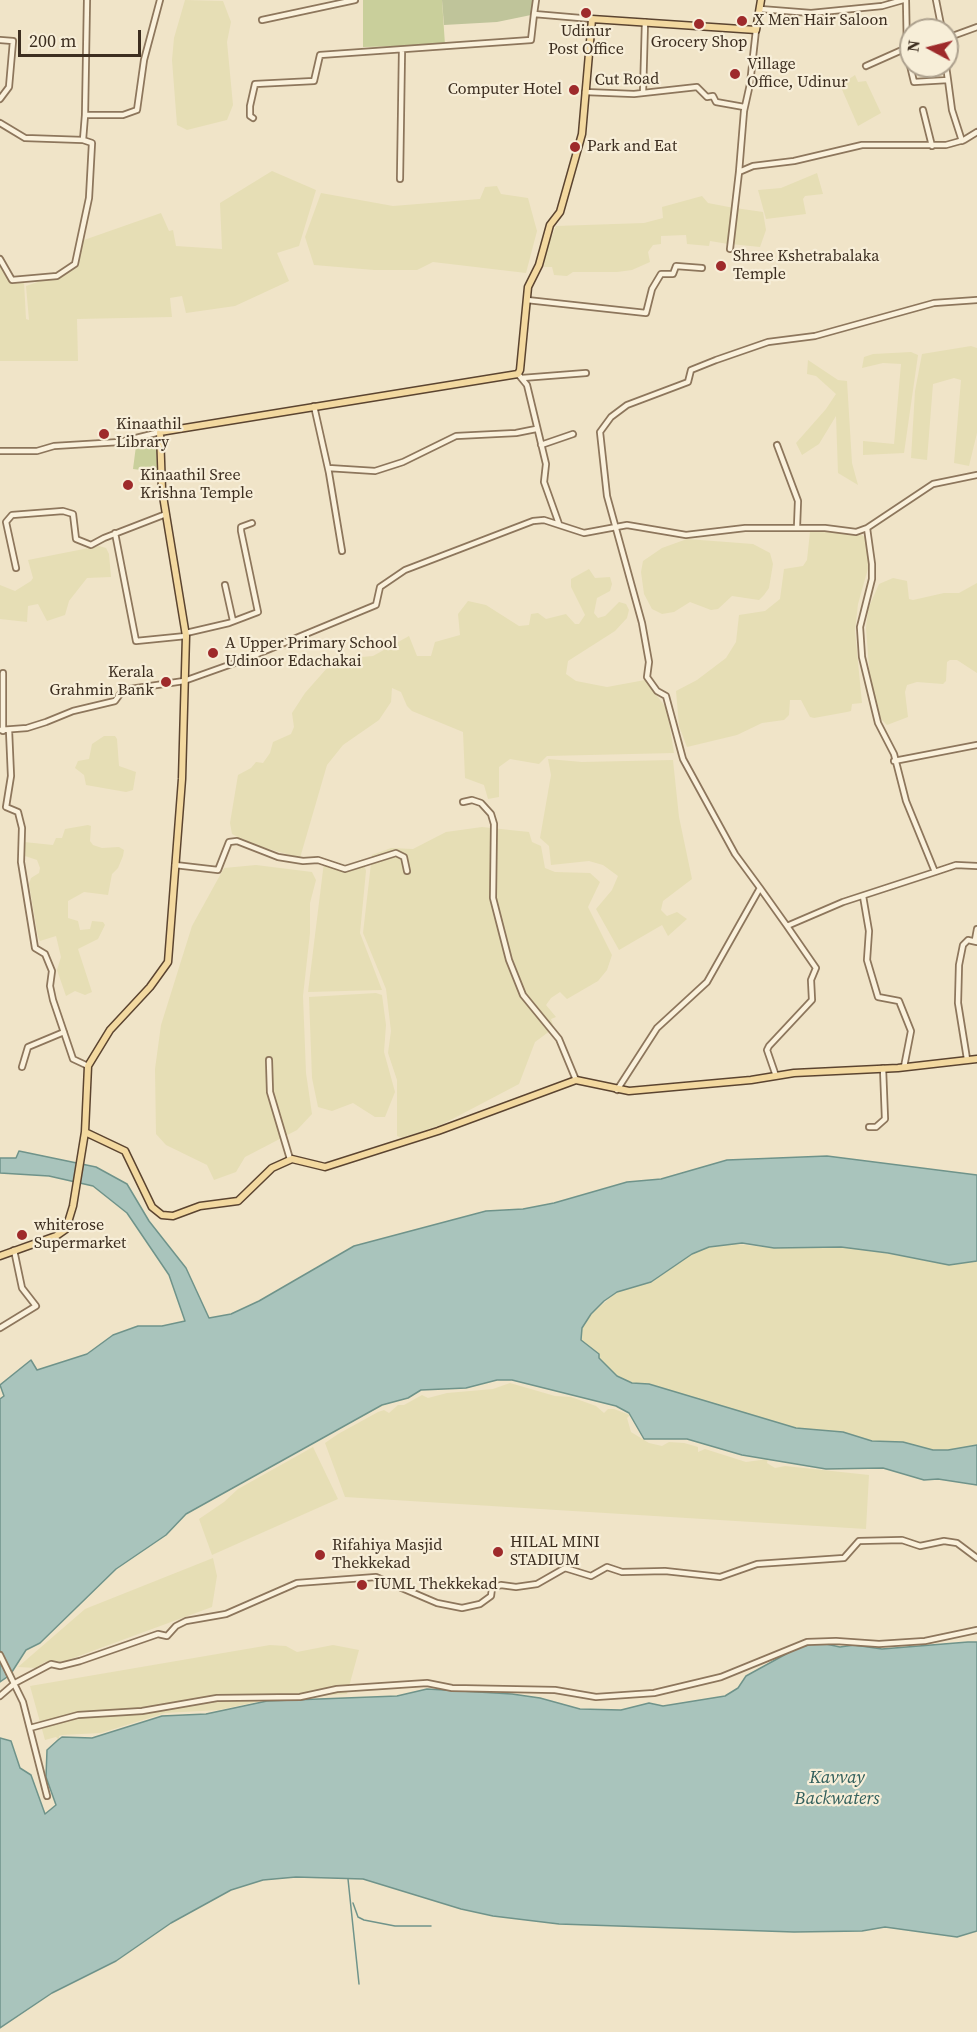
<!DOCTYPE html>
<style>
body{margin:0}
#map{position:relative;width:977px;height:2032px;overflow:hidden;background:#f0e4c8;font-family:"Source Serif 4",serif}
canvas{display:block}
.north{position:absolute;left:899px;top:18px;width:60px;height:60px;box-sizing:border-box;background:#f7eed8;border:2px solid #ada18e;border-radius:50%;rotate:277deg;font-size:16px;font-weight:700;line-height:24px;text-align:center;color:#3d2e20}
.north::after{content:'';display:block;margin:auto;width:21px;height:27px;background:#9e2a2b;clip-path:polygon(50% 0,100% 100%,50% 72%,0 100%)}
.scale{position:absolute;left:18px;top:30px;width:123px;height:27px;box-sizing:border-box;border:3px solid #3d2e20;border-top:0;padding-left:8px;font-size:18px;line-height:21px;white-space:nowrap;color:#3d2e20;-webkit-text-stroke:4px #f7eed8;paint-order:stroke}
</style>
<div id="map">
<canvas width="977" height="2032"></canvas>
<div class="north">N</div>
<div class="scale">200 m</div>
</div>
<script>
const c = document.querySelector('canvas').getContext('2d');
c.lineJoin = 'round';
function fill(path, color) { c.fillStyle = color; c.fill(path, 'evenodd'); }
const shape = rows => new Path2D(rows.map(r => 'M' + r).join(''));
function stroke(path, color, width, dash) { c.strokeStyle = color; c.lineWidth = width; c.lineCap = dash ? 'butt' : 'round'; c.setLineDash(dash || []); c.stroke(path); }
function write(font, color, halo, rows, align = 'center') {
  c.font = font + ' "Source Serif 4",serif'; c.lineWidth = 4.5; c.setLineDash([]); c.textBaseline = 'middle'; c.strokeStyle = halo; c.fillStyle = color; for (const [text, x, y, turn = 0] of rows) {
    c.save(); c.translate(x, y); c.rotate((+turn || 0) * Math.PI / 180); c.textAlign = isNaN(turn) ? turn : align; if (halo) c.strokeText(text, 0, 0); c.fillText(text, 0, 0); c.restore();
  }
}
const farmland = shape([
 [185,0,223,1,231,22,227,42,233,105,227,120,187,130,177,125,172,60,174,38],
 [855,75,858,82,866,81,881,113,858,126,840,85],
 [272,171,316,190,299,246,277,253,289,281,235,306,186,313,182,296,170,298,172,317,77,319,78,361,0,361,0,257,12,280,24,282,26,319,29,320,26,286,72,270,84,240,161,213,169,231,173,230,176,246,222,249,220,203],
 [817,173,823,194,805,196,803,199,806,214,766,219,758,190,781,188],
 [497,186,501,194,528,198,537,231,526,273,433,262,417,270,374,270,314,265,305,237,321,193,393,206,480,199,485,187],
 [702,196,708,203,734,208,728,244,710,241,709,246,687,244,686,235,661,236,661,244,653,245,648,252,650,262,632,270,617,272,573,272,567,276,554,275,552,267,544,267,546,250,556,226,644,223,663,218,662,207],
 [735,208,763,212,766,230,760,247,731,244],
 [971,346,977,348,977,433,969,466,954,463,961,380,954,378,933,384,927,460,911,458,915,391,922,354],
 [911,352,918,355,904,453,863,455,863,441,894,444,901,364,883,363,862,368,864,357,873,354],
 [808,360,838,380,847,381,852,463,858,485,838,473,836,416,819,444,802,455,796,443,826,409,836,394,816,376,807,374],
 [825,530,862,535,868,540,869,565,858,604,855,631,862,703,852,704,851,711,847,712,814,718,810,717,801,700,790,700,789,715,784,720,762,723,737,735,687,747,679,726,676,691,697,680,726,658,736,642,739,615,765,611,780,599,784,569,803,566,807,560,810,532],
 [687,539,753,544,770,553,773,564,769,588,764,595,759,600,732,596,718,609,711,610,690,602,674,612,662,614,652,609,644,594,641,572,643,561,662,548],
 [99,546,106,548,109,554,111,577,87,578,69,601,65,615,47,621,38,604,28,606,27,622,0,619,0,585,15,591,31,581,33,578,28,560],
 [589,569,595,578,610,577,612,584,610,591,597,598,594,613,598,618,605,616,619,602,626,604,629,610,627,618,615,631,568,661,566,674,576,681,607,687,645,680,667,709,674,753,547,756,539,764,510,759,499,767,499,797,488,799,484,785,465,778,463,732,412,711,407,706,401,692,392,688,391,702,379,720,343,745,327,765,300,858,249,843,232,834,230,823,238,775,251,768,256,762,263,763,270,753,273,742,291,734,294,727,292,713,305,693,328,667,349,658,373,656,409,636,417,656,431,656,435,642,460,635,458,614,468,601,486,605,519,626,529,625,531,614,538,613,546,619,566,614,575,624,579,624,585,615,571,587,571,579],
 [893,578,907,581,909,599,913,600,944,593,959,593,977,583,977,673,957,660,950,660,947,662,946,681,943,684,917,682,907,685,905,692,908,717,887,725,880,718,870,680,866,628,868,609,879,584],
 [104,736,115,736,117,739,119,766,136,772,133,790,126,792,86,785,84,775,75,768,78,761,89,759,92,744],
 [548,759,582,762,673,760,679,817,692,879,663,901,661,910,667,916,677,912,687,919,668,936,662,925,619,950,596,909,612,890,618,876,603,865,589,861,551,865,549,846,540,838,551,775],
 [88,825,91,826,90,841,93,845,102,848,119,847,124,850,123,856,118,868,112,874,108,895,84,892,68,901,68,918,78,921,80,930,90,929,92,921,103,922,105,925,98,939,78,949,92,992,85,995,75,991,66,996,57,970,61,957,56,936,40,941,38,937,29,884,31,878,39,873,40,868,37,860,25,856,24,842,53,845,56,838,62,838,65,829],
 [482,827,529,832,532,842,541,846,545,868,555,872,590,873,600,882,588,907,612,955,607,970,598,981,567,999,560,992,551,998,546,1005,556,1017,551,1019,554,1028,535,1042,519,1084,441,1125,402,1138,397,1136,397,1080,388,1053,391,1031,386,989,363,933,372,855,391,848,413,849,446,832],
 [324,862,343,867,364,864,366,871,360,933,382,990,308,992],
 [256,865,312,872,316,880,310,903,310,933,303,996,306,1073,312,1114,297,1130,245,1157,236,1172,214,1180,207,1165,166,1145,156,1134,155,1069,161,1025,192,926,224,868],
 [376,993,382,995,386,1025,384,1052,395,1092,385,1117,375,1117,353,1103,332,1111,318,1107,312,1078,309,997],
 [725,1243,774,1248,857,1248,949,1265,977,1261,977,1445,948,1450,933,1450,903,1442,872,1441,843,1432,796,1428,649,1384,632,1383,617,1376,581,1340,582,1328,591,1314,617,1292,651,1282,692,1254,708,1247],
 [510,1383,555,1396,571,1397,596,1406,604,1413,608,1409,614,1409,630,1415,627,1418,631,1432,649,1443,662,1446,669,1442,684,1443,698,1447,698,1452,705,1449,746,1462,768,1459,767,1463,775,1468,785,1466,869,1475,866,1529,345,1497,325,1443,338,1434,378,1412,384,1410,389,1413,398,1405,404,1405,422,1395,428,1398,447,1393,493,1389],
 [313,1447,338,1499,212,1555,199,1519,224,1502,238,1489],
 [213,1558,217,1576,212,1607,65,1661,45,1662,36,1668,18,1667,85,1609],
 [270,1645,286,1646,297,1652,333,1645,359,1650,347,1694,270,1699,219,1710,165,1713,101,1733,62,1735,59,1736,60,1741,56,1737,45,1740,30,1686]
]);
const green = shape([
 [363,0,442,0,445,45,363,47],
 [156,444,157,472,133,469,136,446]
]);
const cemetery = shape([
 [442,0,534,0,531,15,497,22,444,25]
]);
const water = shape([
 [19,1151,96,1167,127,1184,149,1221,186,1268,209,1318,231,1314,259,1301,354,1246,486,1211,523,1209,554,1203,627,1182,661,1179,727,1160,827,1156,977,1175,977,1261,949,1265,888,1253,841,1247,774,1248,742,1243,709,1247,692,1254,651,1282,617,1292,604,1301,591,1314,582,1328,581,1340,599,1354,599,1358,617,1376,632,1383,649,1384,796,1428,843,1432,872,1441,903,1442,933,1450,948,1450,977,1445,977,1485,938,1479,924,1480,883,1468,826,1469,742,1455,687,1439,644,1439,629,1413,616,1406,512,1380,497,1380,466,1388,421,1390,408,1398,382,1405,186,1514,166,1535,116,1569,40,1643,26,1650,10,1675,0,1682,0,1399,4,1396,0,1385,31,1360,37,1370,87,1354,113,1335,138,1326,162,1326,185,1321,169,1275,127,1213,93,1186,49,1176,0,1173,0,1158,16,1158,19,1151],
 [968,1642,977,1642,977,1931,957,1937,885,1927,862,1931,794,1932,559,1924,493,1916,461,1909,363,1879,296,1877,263,1880,231,1890,171,1923,116,1961,52,1993,0,2028,0,1738,11,1741,20,1768,31,1775,45,1814,56,1805,46,1777,47,1750,58,1740,62,1737,92,1738,162,1716,206,1714,267,1701,397,1696,427,1689,512,1694,540,1698,580,1709,621,1710,649,1703,663,1706,725,1696,738,1688,746,1676,797,1648,812,1644,826,1644,840,1647,854,1645,882,1649,968,1642]
]);
const stream = shape([
 [348,1879,359,1984],
 [353,1903,358,1917,364,1920,395,1926,431,1926]
]);
const minor = shape([
 [536,0,534,14,592,19],
 [906,0,907,53,914,82,948,80,952,110,962,141],
 [936,0,942,30],
 [760,9,811,13,882,6,903,0],
 [262,20,355,0],
 [756,30,750,84,744,111,739,172,753,166,794,161,862,145,946,145,964,140,977,132],
 [947,38,977,27],
 [0,40,13,41,9,87,0,99],
 [866,66,911,46],
 [946,66,948,80],
 [585,92,634,94,697,87,707,97,713,96,716,102,744,107],
 [643,93,645,22],
 [923,110,932,146],
 [85,115,87,0],
 [253,118,250,116,250,106,255,84,314,81,320,55,531,40,534,14],
 [0,123,25,138,83,140,85,115,123,115,137,110,144,60,160,0],
 [400,179,402,50],
 [730,249,739,172],
 [0,259,12,280,57,276,75,264,89,198,92,143,83,140],
 [527,300,646,313,652,289,661,274,673,274,676,266,702,268],
 [518,374,527,385,546,464,544,482,559,524],
 [522,378,586,373],
 [314,406,329,473,342,551],
 [541,445,573,434],
 [777,445,798,501,797,527],
 [0,451,37,451,54,446,120,442,160,432],
 [328,468,375,471,403,462,456,436,516,433,536,429],
 [867,528,872,564,872,579,860,627,862,657,878,723,894,754,906,801,935,872,956,865,977,866],
 [115,533,136,641,186,636],
 [16,568,6,522,12,515,63,511,73,514,76,539,91,545,104,538,166,514],
 [225,585,233,621],
 [186,633,229,623,258,612,241,531,241,527,252,523],
 [0,730,27,728,46,722,73,711,115,701,123,690,184,681,243,660,376,605,380,587,405,570,533,521,544,520,584,533,627,525,686,535,745,528,825,528,856,532,867,528,933,484,977,475],
 [9,730,11,776,6,807,18,812,22,828,21,862,35,948,45,954,52,971,50,986,53,1000,73,1059,88,1066],
 [3,731,3,673],
 [894,761,977,745],
 [463,802,472,800,481,803,491,814,494,824,493,898,509,960,523,995,559,1039,576,1080],
 [175,865,218,870,229,842,237,841,278,857,303,861,318,860,345,869,396,853,404,857,407,871],
 [760,888,735,854,683,759,666,696,657,691,647,677,649,662,642,623,607,496,600,432,611,417,627,405,688,382,691,370,716,360,768,342,815,336,934,303,977,300],
 [863,896,869,931,867,960,878,997,899,1001,911,1031,904,1067],
 [975,940,977,929],
 [967,1059,958,1003,959,965,963,945,968,940,977,942],
 [269,1060,270,1092,290,1159],
 [22,1067,28,1047,64,1032],
 [776,1076,767,1050,769,1046,812,1000,811,980,816,968,787,926],
 [617,1090,657,1028,707,982,760,888,787,926,843,902,935,872],
 [869,1127,876,1127,885,1119,883,1068],
 [0,1328,36,1306,22,1288,14,1250],
 [0,1655,23,1702,47,1796],
 [0,1696,15,1683,51,1664,60,1666,80,1661,158,1634,167,1636,176,1626,186,1621,226,1614,297,1583,376,1577,437,1603,462,1608,480,1604,491,1596,492,1588,501,1585,516,1587,537,1584,565,1568,591,1576,607,1567,622,1572,665,1571,720,1577,757,1564,844,1558,859,1541,902,1540,920,1546,944,1541,957,1543,977,1558],
 [30,1728,78,1715,142,1711,217,1698,300,1697,337,1689,427,1683,452,1688,555,1690,596,1697,654,1693,721,1677,807,1642,836,1641,879,1644,925,1641,977,1630]
]);
const major = shape([
 [85,1132,125,1151,152,1207,162,1215,173,1216,200,1206,238,1201,272,1168,292,1159,325,1167,438,1131,576,1080,629,1091,751,1080,794,1073,898,1068,977,1059],
 [0,1256,56,1236,66,1229,73,1206,85,1132,88,1066,110,1030,150,987,168,962,182,779,186,636,162,490,160,432,518,374,520,370,528,287,539,265,550,225,560,212,582,134,592,19,756,30,761,0]
]);
const markers = [
 [586,13,6,"#9e2a2b"],
 [742,21,6,"#9e2a2b"],
 [699,24,6,"#9e2a2b"],
 [735,74,6,"#9e2a2b"],
 [574,90,6,"#9e2a2b"],
 [575,147,6,"#9e2a2b"],
 [721,266,6,"#9e2a2b"],
 [104,434,6,"#9e2a2b"],
 [128,485,6,"#9e2a2b"],
 [213,653,6,"#9e2a2b"],
 [166,682,6,"#9e2a2b"],
 [22,1235,6,"#9e2a2b"],
 [498,1552,6,"#9e2a2b"],
 [320,1555,6,"#9e2a2b"],
 [362,1585,6,"#9e2a2b"]
];
const poiNames = [
 ["X Men Hair Saloon",754,21],
 ["Udinur",586,32,"center"],
 ["Post Office",586,50,"center"],
 ["Grocery Shop",699,43,"center"],
 ["Village",747,65],
 ["Office, Udinur",747,83],
 ["Computer Hotel",562,90,"right"],
 ["Park and Eat",587,147],
 ["Shree Kshetrabalaka",733,257],
 ["Temple",733,275],
 ["Kinaathil",116,425],
 ["Library",116,443],
 ["Kinaathil Sree",140,476],
 ["Krishna Temple",140,494],
 ["A Upper Primary School",225,644],
 ["Udinoor Edachakai",225,662],
 ["Kerala",154,673,"right"],
 ["Grahmin Bank",154,691,"right"],
 ["whiterose",34,1226],
 ["Supermarket",34,1244],
 ["HILAL MINI",510,1543],
 ["STADIUM",510,1561],
 ["Rifahiya Masjid",332,1546],
 ["Thekkekad",332,1564],
 ["IUML Thekkekad",374,1585]
];
const streetNames = [
 ["Cut Road",627,80,-1]
];
const waterNames = [
 ["Kavvay",837,1778],
 ["Backwaters",837,1799]
];
fill(farmland, '#e6deb5');
fill(green, '#c9cf9b');
fill(cemetery, '#bfc49a');
fill(water, '#a9c4bc');
stroke(water, '#6f938a', 1.5);
stroke(stream, '#6f938a', 1.5);
stroke(minor, '#8d765c', 8);
stroke(major, '#5b4430', 9);
stroke(minor, '#faf1dc', 4.5);
stroke(major, '#f3d9a0', 6);
for (const [x, y, r, color] of markers) { const dot = new Path2D(); dot.arc(x, y, r, 0, 2 * Math.PI); c.fillStyle = color; c.fill(dot); stroke(dot, '#f7eed8', 2); }
write('16px', '#3d2e20', '#f7eed8', poiNames, 'left');
write('16px', '#3d2e20', '#f7eed8', streetNames);
write('italic 18px', '#2f5d5a', '#f7eed8', waterNames);
</script>
